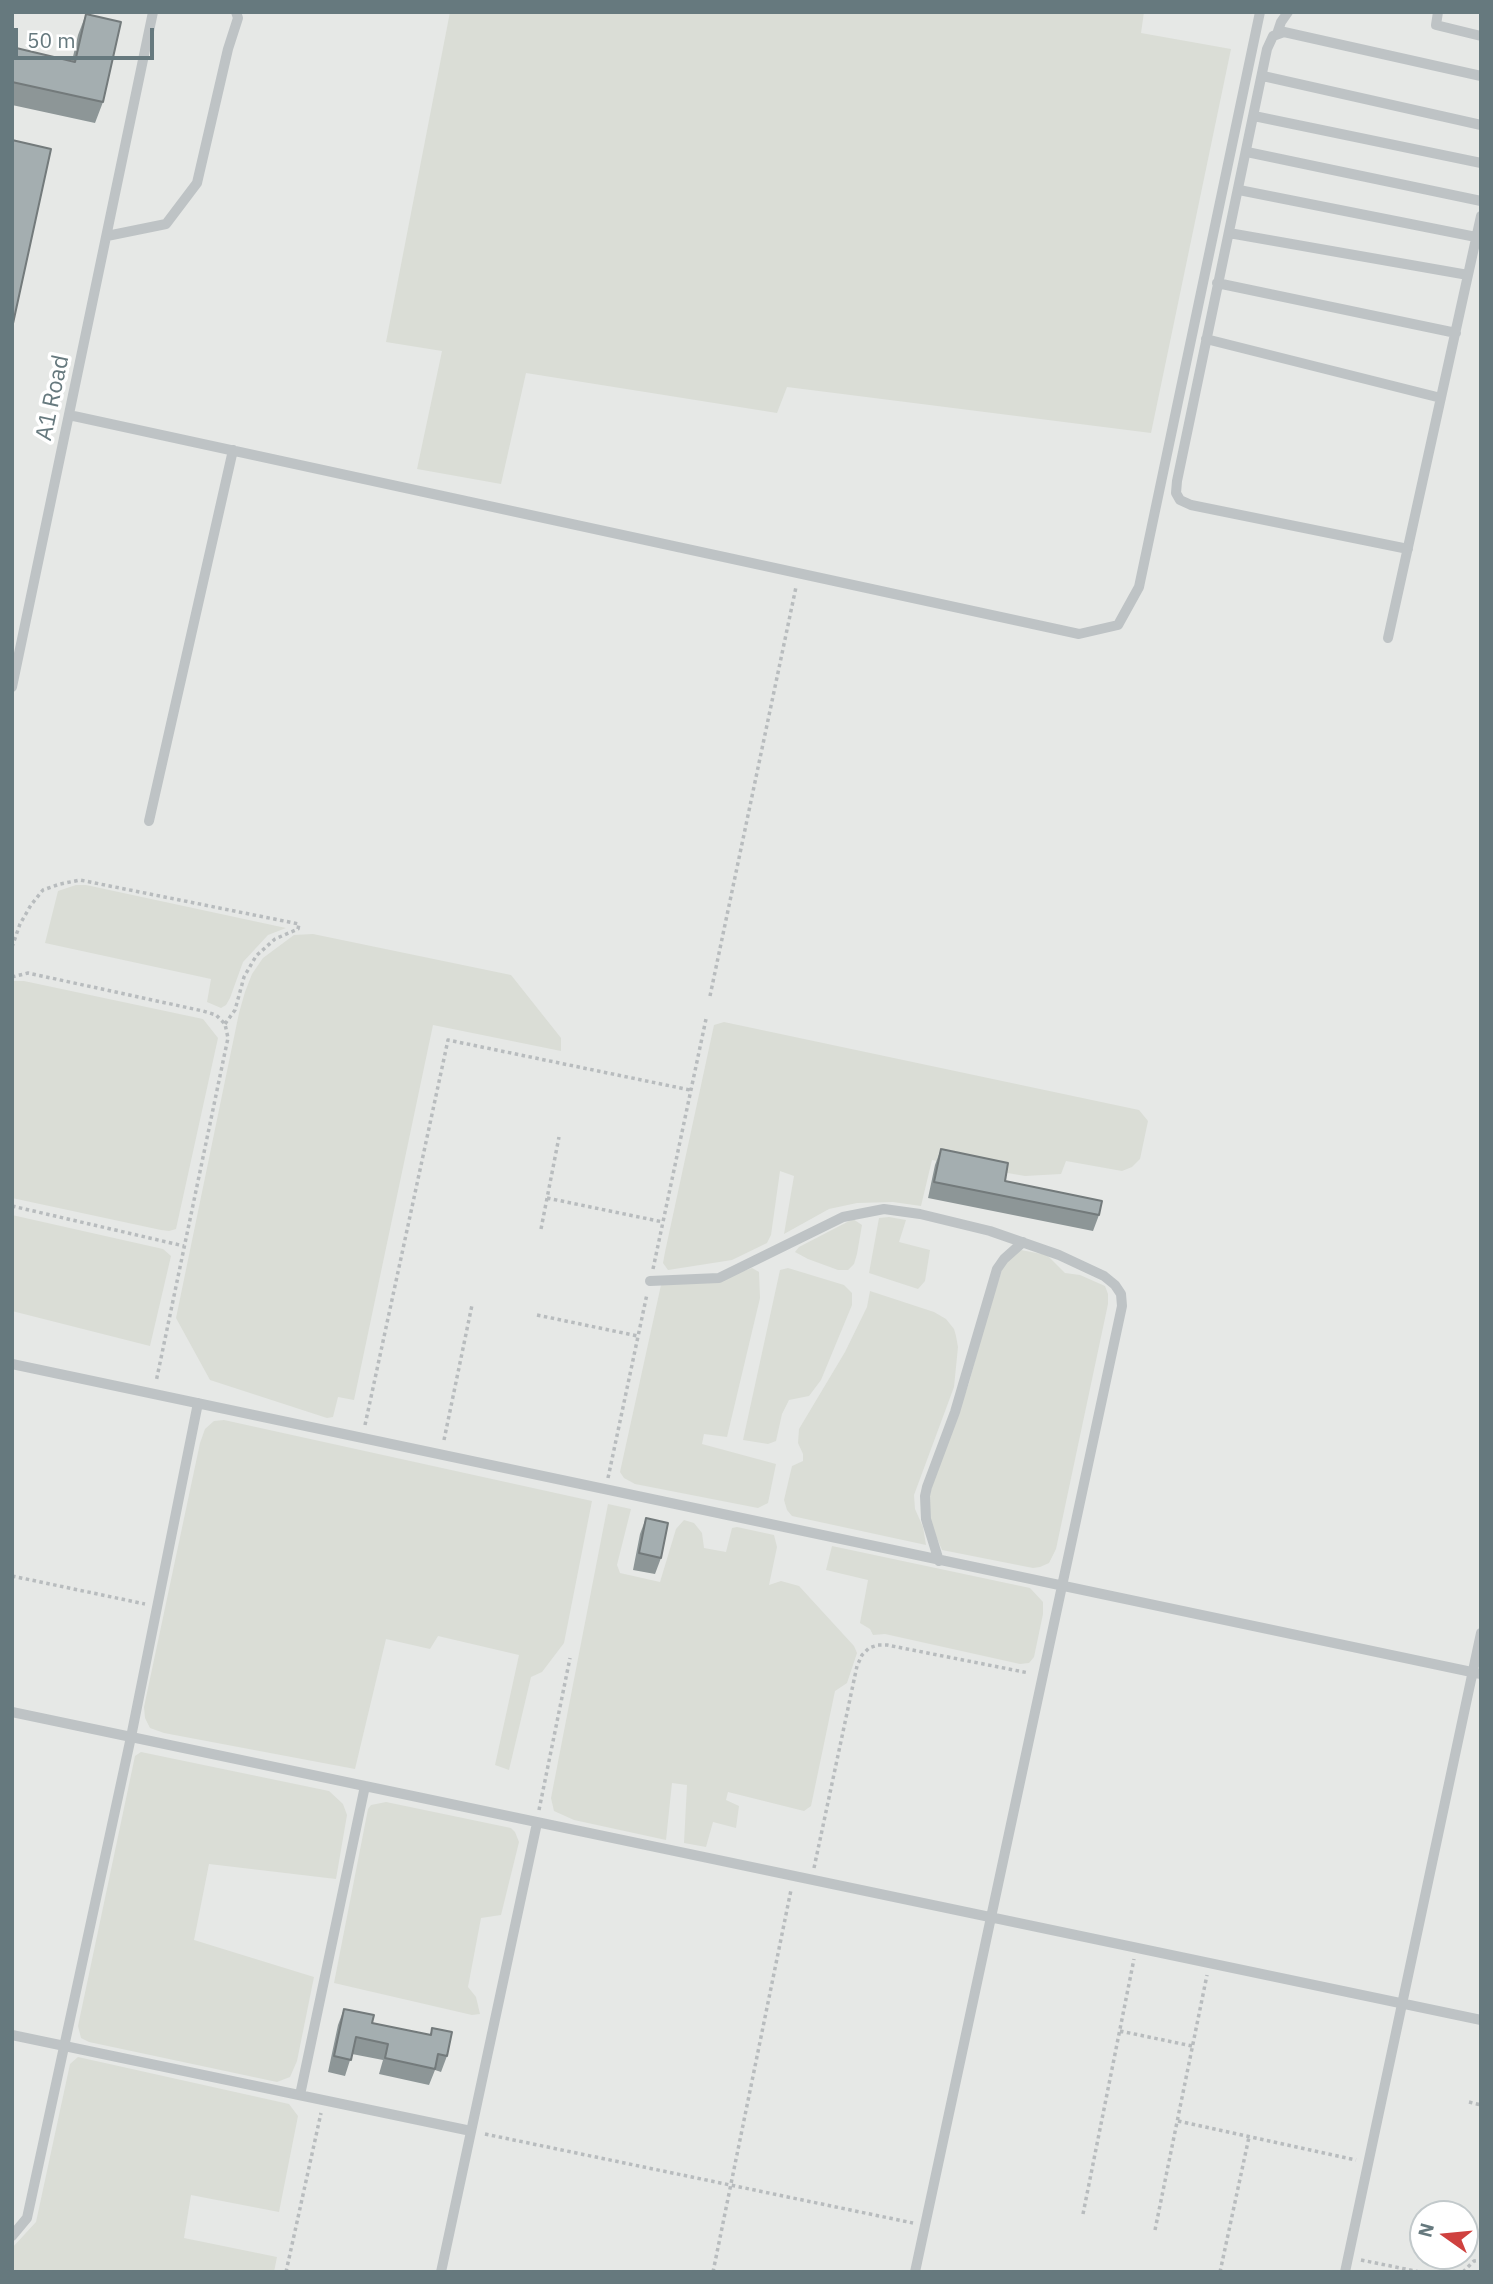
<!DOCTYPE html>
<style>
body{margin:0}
#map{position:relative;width:1493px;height:2284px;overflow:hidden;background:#f8f8f6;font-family:"IBM Plex Sans",sans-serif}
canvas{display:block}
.frame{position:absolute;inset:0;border:14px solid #66797e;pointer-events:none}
.north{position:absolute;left:1409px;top:2200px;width:70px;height:70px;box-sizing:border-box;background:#fff;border:2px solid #c2c9cb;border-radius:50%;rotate:285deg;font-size:19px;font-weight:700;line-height:28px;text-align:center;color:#66797e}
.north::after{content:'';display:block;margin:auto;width:24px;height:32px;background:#cf413f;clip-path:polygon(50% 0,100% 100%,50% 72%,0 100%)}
.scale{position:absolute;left:14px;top:28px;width:140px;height:32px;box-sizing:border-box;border:4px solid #66797e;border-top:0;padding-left:9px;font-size:21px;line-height:24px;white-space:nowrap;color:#66797e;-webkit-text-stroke:5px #fff;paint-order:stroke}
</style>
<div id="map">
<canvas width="1493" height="2284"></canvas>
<div class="frame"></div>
<div class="north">N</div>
<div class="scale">50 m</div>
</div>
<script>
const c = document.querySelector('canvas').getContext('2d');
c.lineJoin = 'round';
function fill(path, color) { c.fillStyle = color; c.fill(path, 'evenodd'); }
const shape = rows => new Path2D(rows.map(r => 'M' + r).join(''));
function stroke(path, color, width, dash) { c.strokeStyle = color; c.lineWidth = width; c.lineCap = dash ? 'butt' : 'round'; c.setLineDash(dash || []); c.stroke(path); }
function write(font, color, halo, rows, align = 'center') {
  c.font = font + ' "IBM Plex Sans",sans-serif'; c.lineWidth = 7; c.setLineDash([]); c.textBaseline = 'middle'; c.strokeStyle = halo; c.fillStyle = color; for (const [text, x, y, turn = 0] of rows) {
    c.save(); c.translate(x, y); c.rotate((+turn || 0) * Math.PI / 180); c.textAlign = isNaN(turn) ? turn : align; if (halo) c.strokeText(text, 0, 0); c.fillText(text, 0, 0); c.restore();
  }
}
const built = shape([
 [12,12,1481,12,1481,2272,12,2272],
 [1423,2214,1465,2214,1465,2256,1423,2256]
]);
const green = shape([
 [450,12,1144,12,1141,33,1231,49,1151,433,787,387,777,413,526,373,501,484,417,469,442,351,386,342],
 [76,885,86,885,286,928,268,935,243,962,230,998,226,1005,221,1008,207,1002,211,979,45,943,58,891],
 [313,934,511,975,561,1038,561,1051,433,1025,354,1400,338,1397,333,1417,327,1418,210,1380,176,1318,239,1013,245,992,252,974,263,958,294,935],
 [12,981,24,981,203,1019,218,1038,176,1229,169,1231,161,1230,12,1198],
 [724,1022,1139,1110,1148,1121,1140,1159,1132,1167,1122,1171,1066,1161,1061,1174,1025,1176,932,1160,921,1206,893,1202,857,1203,829,1209,784,1234,794,1176,780,1171,771,1235,767,1243,732,1260,668,1270,663,1263,665,1252,714,1025],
 [12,1215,163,1249,171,1256,150,1346,12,1311],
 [889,1217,906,1220,899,1242,930,1250,925,1281,918,1289,869,1273,879,1218],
 [853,1219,862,1225,857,1254,854,1264,848,1270,838,1270,808,1259,795,1252,799,1247],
 [1021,1250,1047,1255,1065,1273,1080,1275,1105,1286,1108,1294,1108,1304,1056,1549,1049,1563,1040,1567,1033,1568,942,1550,931,1524,929,1501,933,1480,969,1383,988,1312,1003,1267,1013,1255],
 [752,1268,759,1272,760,1298,727,1437,704,1434,702,1444,776,1464,768,1503,758,1508,635,1484,624,1478,620,1472,661,1285,741,1272],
 [788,1268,844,1285,852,1293,852,1305,821,1380,809,1396,789,1400,782,1414,776,1441,768,1444,743,1440,780,1270],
 [870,1291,934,1312,946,1319,954,1329,956,1336,958,1347,954,1387,914,1495,915,1509,923,1527,926,1545,792,1516,787,1510,784,1500,792,1466,803,1461,803,1454,798,1443,799,1429,845,1352,867,1307],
 [224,1420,592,1501,564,1643,542,1672,531,1677,509,1770,495,1765,519,1655,438,1636,430,1649,386,1639,355,1769,164,1733,150,1728,145,1718,144,1707,200,1443,205,1429,214,1421],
 [608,1504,631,1509,617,1565,620,1573,660,1582,676,1529,684,1520,694,1523,702,1533,704,1548,726,1552,732,1528,737,1527,774,1535,777,1547,769,1585,781,1581,799,1586,854,1646,857,1653,847,1683,835,1691,811,1806,804,1811,728,1792,726,1800,739,1806,736,1828,713,1822,706,1847,684,1843,687,1785,672,1783,666,1840,574,1820,554,1811,551,1798],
 [832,1546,1030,1588,1043,1602,1043,1614,1034,1657,1029,1663,1020,1664,885,1634,873,1635,870,1629,860,1623,868,1580,826,1570],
 [141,1752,329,1791,343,1804,347,1815,336,1879,209,1864,194,1940,314,1977,297,2061,290,2077,277,2082,89,2042,81,2038,78,2026,135,1756],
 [386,1802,511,1828,515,1832,519,1842,501,1915,481,1918,468,1987,476,1997,480,2014,472,2015,334,1983,368,1809,371,1805],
 [78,2057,289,2104,298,2116,279,2212,191,2195,184,2238,277,2257,274,2272,12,2272,12,2248,36,2222,70,2064]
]);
const path = shape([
 [12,947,20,924,31,905,43,890,60,884,80,880,299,924,298,929,275,939,256,956,244,977,235,1010,225,1024],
 [12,977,28,973,203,1011,216,1015,225,1024,228,1038,225,1052,156,1382],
 [710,996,796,587],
 [547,1198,663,1222],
 [12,1206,184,1246],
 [541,1229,559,1137],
 [653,1269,706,1019],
 [537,1315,638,1336],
 [365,1425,448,1040,690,1090],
 [444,1440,472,1305],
 [608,1478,647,1294],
 [12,1576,145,1604],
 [539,1810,570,1658],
 [814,1868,857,1666,862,1655,869,1648,878,1645,887,1645,1029,1673],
 [1120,2031,1192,2046],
 [1469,2102,1481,2105],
 [1178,2121,1356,2160],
 [485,2134,913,2223],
 [1083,2214,1134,1959],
 [1155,2230,1207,1975],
 [1361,2260,1420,2272],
 [286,2272,321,2113],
 [713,2272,791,1890],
 [1220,2272,1249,2137],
 [1463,2272,1474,2261,1481,2260]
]);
const lane = shape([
 [1438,12,1436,25,1481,36],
 [1277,34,1281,22,1288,12],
 [1263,76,1481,125],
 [1254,116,1481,163],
 [1247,152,1481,201],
 [1239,190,1476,237],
 [1229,233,1468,275],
 [107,236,166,224,197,183,228,49,238,18,236,12],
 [1217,283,1456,333],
 [1206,339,1441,398],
 [69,415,1079,634,1118,625,1139,587,1260,12],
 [1408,549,1191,505,1180,500,1176,493,1177,481,1267,49,1273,36,1284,32,1481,76],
 [1388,638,1481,216],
 [12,687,153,12],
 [149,821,233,450],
 [650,1281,719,1278,843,1217,884,1209,920,1214,990,1231,1059,1255,1104,1276,1115,1285,1121,1294,1122,1306,915,2272],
 [12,1364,1481,1674],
 [939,1561,926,1519,925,1496,927,1487,955,1412,997,1269,1004,1259,1023,1242],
 [12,1712,1481,2020],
 [12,2035,471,2131],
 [300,2095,365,1786],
 [12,2236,27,2218,131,1737,198,1403],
 [441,2272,537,1823],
 [1345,2272,1481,1633]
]);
const wall = shape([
 [86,14,103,102,95,123,12,105,12,47,72,61,78,35],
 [941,1149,1005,1181,1099,1215,1093,1231,928,1198,935,1165],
 [646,1518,661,1558,655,1574,633,1570,640,1534],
 [344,2009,372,2023,430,2035,432,2028,447,2056,441,2072,435,2070,429,2085,379,2074,383,2060,352,2054,345,2076,328,2072,338,2025]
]);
const building = shape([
 [86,14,121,22,103,102,12,82,12,47,75,62,86,14],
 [12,140,51,149,12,328,12,140],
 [941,1149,1008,1163,1005,1181,1102,1201,1099,1215,934,1182,941,1149],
 [646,1518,668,1523,661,1558,639,1553,646,1518],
 [344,2009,374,2015,372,2023,431,2035,432,2028,452,2032,447,2056,438,2054,435,2069,385,2058,388,2044,356,2037,351,2060,334,2056,344,2009]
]);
const streetNames = [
 ["A1 Road",53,398,-78]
];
fill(built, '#e6e8e6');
fill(green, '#daddd6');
stroke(path, '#b8bcbe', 3.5, [3.5, 3.5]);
stroke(lane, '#bec3c5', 10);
fill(wall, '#8d9697');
fill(building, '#a4aeb0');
stroke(building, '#737a7b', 2);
write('23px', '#66797e', '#fff', streetNames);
</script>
